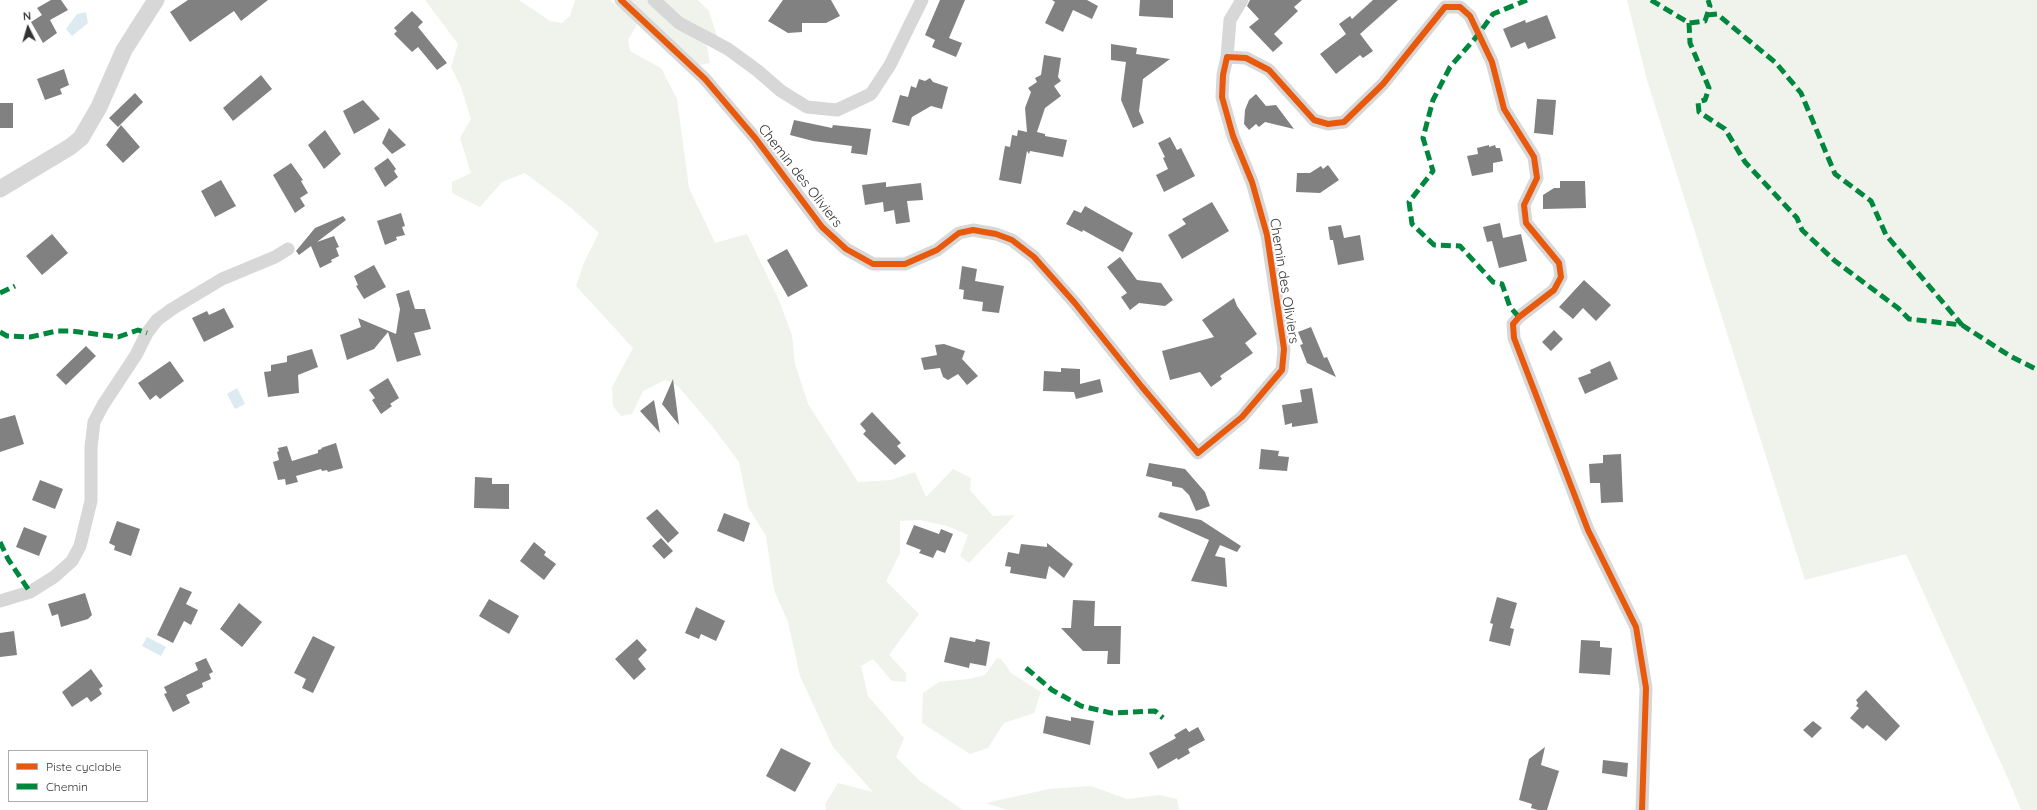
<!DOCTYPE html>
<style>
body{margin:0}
#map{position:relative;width:2037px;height:810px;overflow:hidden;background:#fff;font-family:Quicksand,sans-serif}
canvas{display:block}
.legend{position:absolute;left:8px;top:750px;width:140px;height:52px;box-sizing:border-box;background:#fff;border:1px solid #adadad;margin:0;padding:5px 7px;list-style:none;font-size:12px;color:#333}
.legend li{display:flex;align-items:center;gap:8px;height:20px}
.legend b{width:20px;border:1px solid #adadad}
.north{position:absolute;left:8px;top:8px;width:40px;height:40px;-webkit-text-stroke:3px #fff;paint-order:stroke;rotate:355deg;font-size:11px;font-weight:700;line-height:16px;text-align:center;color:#333}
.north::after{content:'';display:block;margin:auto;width:14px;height:18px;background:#333;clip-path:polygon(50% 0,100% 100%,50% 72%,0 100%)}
</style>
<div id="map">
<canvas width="2037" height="810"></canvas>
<ul class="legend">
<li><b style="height:5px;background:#e8590c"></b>Piste cyclable</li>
<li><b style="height:5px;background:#00873e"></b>Chemin</li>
</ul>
<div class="north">N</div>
</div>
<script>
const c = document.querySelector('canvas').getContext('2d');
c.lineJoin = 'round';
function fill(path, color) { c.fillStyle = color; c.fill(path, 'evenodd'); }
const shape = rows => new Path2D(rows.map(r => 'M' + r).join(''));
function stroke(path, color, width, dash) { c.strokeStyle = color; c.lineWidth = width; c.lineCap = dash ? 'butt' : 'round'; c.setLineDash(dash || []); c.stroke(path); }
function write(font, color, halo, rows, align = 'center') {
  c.font = font + ' Quicksand,sans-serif'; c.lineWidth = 4; c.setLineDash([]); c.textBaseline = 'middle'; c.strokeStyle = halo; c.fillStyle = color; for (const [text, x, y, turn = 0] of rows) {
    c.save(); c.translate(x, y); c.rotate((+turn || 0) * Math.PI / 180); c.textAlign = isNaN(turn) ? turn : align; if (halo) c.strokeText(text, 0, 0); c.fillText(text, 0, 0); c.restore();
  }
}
const green = shape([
 [425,0,519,0,550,21,562,23,570,16,575,0,610,0,638,23,628,40,630,51,661,68,677,99,689,188,715,243,747,234,778,298,792,335,795,364,808,404,858,482,891,480,915,472,926,497,953,469,971,478,970,490,993,516,1015,515,969,563,960,556,968,535,947,526,920,520,900,521,900,554,886,581,919,614,889,655,906,673,906,682,892,681,873,659,861,666,868,696,904,738,896,757,920,781,963,810,826,810,825,804,838,783,873,792,833,747,800,676,788,622,774,590,766,536,748,507,739,462,712,426,678,386,665,380,643,391,632,414,621,416,613,406,612,387,633,348,576,286,585,260,599,233,570,207,525,173,502,182,480,207,452,193,452,182,471,173,460,138,471,119,461,87,451,67,458,44],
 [628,0,698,0,709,11,717,36,707,45,710,63,700,65],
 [1627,0,2037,0,2037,810,2021,810,2010,783,1906,554,1805,580,1647,80],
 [997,658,1001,659,1011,673,1041,692,1034,713,1004,723,988,748,970,754,922,723,923,693,939,682,969,679,985,675],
 [1091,786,1127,799,1159,795,1177,799,1179,810,1007,810,986,803,1049,789]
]);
const water = shape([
 [86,12,88,23,72,36,66,29,77,14],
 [237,388,245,404,235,409,227,394],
 [147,637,166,647,161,656,142,646]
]);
const building = shape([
 [51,0,61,0,68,10,50,20,57,33,43,43,31,22,42,15,37,8],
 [188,0,268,0,241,21,234,11,190,42,170,12],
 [783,0,831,0,840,16,826,23,802,23,802,32,788,33,768,21],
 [940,0,965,0,949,38,962,43,956,57,932,47,935,40,925,35],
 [1052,0,1087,0,1098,6,1092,19,1073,10,1063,32,1045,23,1055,2],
 [1140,0,1173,0,1173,18,1139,16],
 [1250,0,1302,0,1294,7,1298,11,1274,34,1283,43,1273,52,1249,27,1259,19,1247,6],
 [1373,0,1398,0,1360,34,1373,51,1363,58,1360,55,1336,74,1320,54,1346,34,1339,24,1350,16,1352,19],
 [412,11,423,22,418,27,447,63,437,70,418,47,412,52,394,34,397,31,394,28],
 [1547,15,1556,38,1528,49,1525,42,1511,48,1503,29,1525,20,1526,23],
 [1111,44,1137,48,1136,54,1170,59,1143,79,1139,111,1144,123,1133,128,1121,100,1126,62,1111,60],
 [1044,55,1061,58,1058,77,1061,81,1054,86,1061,96,1045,108,1037,132,1045,134,1045,136,1067,140,1063,157,1030,151,1029,154,1027,151,1021,184,999,180,1005,146,1010,147,1012,135,1017,136,1018,130,1027,132,1025,108,1031,92,1028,88,1037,82,1035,78,1041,75],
 [64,69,69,85,60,89,62,94,45,100,37,79],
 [261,75,272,89,233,121,223,108],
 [930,78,933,82,948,87,942,109,931,106,912,117,909,126,892,122,900,95,908,97,911,86,916,88,919,79,925,81],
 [135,93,143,102,118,127,109,118],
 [1256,94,1266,106,1276,105,1294,129,1265,122,1259,127,1256,124,1249,130,1244,124,1245,110,1249,100],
 [1537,99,1556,100,1553,135,1534,133],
 [363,100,380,119,354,134,343,111],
 [0,103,13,103,13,128,0,128],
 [794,120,832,128,833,125,871,129,867,155,851,153,852,146,813,141,790,135],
 [121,125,140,147,123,163,106,145],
 [389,128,406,145,392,154,382,143],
 [325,130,341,154,324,169,308,145],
 [1170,137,1177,150,1181,148,1195,176,1164,192,1156,175,1168,169,1163,158,1165,157,1158,143],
 [1489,145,1489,147,1495,145,1496,148,1500,148,1503,161,1493,163,1493,172,1472,176,1467,156,1478,154,1477,148],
 [388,158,396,169,394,171,398,177,385,187,374,168],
 [291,163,303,180,301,181,308,193,300,198,305,206,295,213,273,175],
 [1328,165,1339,180,1320,193,1296,192,1297,173,1310,173,1321,166,1323,169],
 [221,180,236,206,215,217,201,191],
 [1560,181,1585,181,1586,208,1543,209,1543,195,1554,188,1560,188],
 [886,182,886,187,921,183,923,200,907,201,910,222,896,224,894,210,884,212,883,202,865,205,862,185],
 [1212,202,1229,231,1182,259,1168,235,1186,224,1182,219],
 [1085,206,1133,233,1123,252,1083,230,1082,232,1066,224,1074,210,1081,213],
 [401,213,405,226,402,227,405,235,396,237,397,240,385,245,377,221],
 [343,216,346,220,317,242,334,236,339,247,336,248,339,256,331,260,332,262,320,268,311,246,299,255,296,251,315,228],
 [1500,223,1503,238,1521,234,1527,261,1499,268,1492,241,1487,242,1483,227],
 [1341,225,1344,238,1360,235,1364,260,1338,265,1333,240,1330,240,1328,227],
 [52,234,68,253,42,275,26,256],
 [787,249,808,286,788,297,767,260],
 [1120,257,1137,280,1161,283,1173,300,1165,306,1139,303,1130,310,1121,297,1127,293,1107,267],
 [374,265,386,287,364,299,356,286,358,285,354,276],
 [962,266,977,269,975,281,1004,286,999,313,982,311,983,302,963,299,964,290,959,289],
 [1584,280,1611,305,1596,321,1583,308,1573,319,1559,307],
 [409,290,415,309,425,309,431,329,414,333,421,355,397,362,388,332,374,349,347,360,340,335,361,327,358,318,396,334,400,309,396,294],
 [1234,298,1237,306,1257,334,1245,343,1253,353,1220,376,1222,379,1211,387,1200,372,1170,380,1162,351,1214,337,1202,320],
 [224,308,234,327,204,342,192,318,207,311,209,315],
 [1311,327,1324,358,1327,357,1336,377,1307,363,1300,345,1303,344,1298,332],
 [1554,330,1563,339,1551,351,1542,342],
 [944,344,965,351,962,359,978,376,967,385,958,374,948,380,943,377,940,368,924,370,921,358,937,355,935,345],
 [86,346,96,356,66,385,56,375],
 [312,349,318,367,298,375,299,393,268,397,264,372,271,371,271,365,287,362,287,356],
 [170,361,184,381,160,399,156,395,150,400,138,383],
 [1610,361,1618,379,1585,394,1578,378,1591,373,1590,370],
 [1061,368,1080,369,1080,384,1100,379,1103,392,1076,399,1074,392,1043,391,1044,371,1061,372],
 [388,378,399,398,390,404,392,406,381,414,372,400,375,398,369,390],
 [673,379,679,425,662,404],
 [1312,388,1318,423,1292,427,1292,423,1285,425,1282,405,1302,402,1300,390],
 [654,400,660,433,640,411],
 [872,412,901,443,897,446,906,456,895,465,863,434,866,431,860,424],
 [15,415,24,444,0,452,0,419],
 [336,443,343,468,328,472,327,470,322,471,321,469,296,476,298,482,286,485,285,479,278,480,273,462,279,460,277,452,279,451,278,448,287,446,292,461,318,453,318,450,322,449,321,448],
 [1261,449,1279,451,1278,456,1289,457,1287,471,1259,469],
 [1621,454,1623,502,1601,503,1600,483,1590,483,1589,464,1603,463,1603,455],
 [1149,463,1185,469,1205,492,1210,506,1196,511,1189,495,1182,488,1172,486,1172,482,1146,476],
 [475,477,492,478,492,484,509,484,509,509,474,508],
 [40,480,63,489,55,509,32,500],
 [657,509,679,533,668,543,646,518],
 [1160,512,1201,520,1241,546,1237,552,1220,545,1215,556,1225,558,1227,587,1191,581,1209,540,1158,517],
 [724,513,750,523,744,542,717,531],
 [117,521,140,529,131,556,114,550,115,546,109,543],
 [914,525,939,534,941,529,953,534,945,553,937,550,933,558,919,553,921,550,906,544],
 [24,527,47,536,39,556,16,547],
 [661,538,673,551,664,559,652,546],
 [534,542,546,552,544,555,556,564,544,580,520,561],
 [1047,543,1073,564,1064,578,1049,566,1046,579,1010,573,1011,567,1005,566,1008,552,1019,554,1021,544,1047,547],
 [180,587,192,592,186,604,198,610,191,625,184,621,173,643,157,635],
 [85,593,92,615,88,619,61,627,58,614,52,616,48,604],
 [1497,597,1517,603,1510,628,1514,629,1510,646,1489,641,1493,624,1490,623],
 [489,599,519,616,509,634,479,616],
 [1073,600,1095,601,1094,626,1121,626,1120,664,1107,664,1108,651,1083,651,1061,628,1071,628],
 [239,603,262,622,242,647,220,629],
 [696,607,725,621,716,641,701,634,699,639,685,633],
 [14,631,17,655,0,657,0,633],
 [313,636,335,647,313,693,302,688,306,679,294,673],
 [950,637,975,642,976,639,990,642,986,666,970,663,969,668,944,662],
 [637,639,647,650,638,659,646,669,634,680,615,659],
 [1581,640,1600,641,1600,647,1612,648,1610,675,1579,673],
 [206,658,213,672,209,674,211,679,202,683,203,687,186,695,190,703,173,712,164,694,167,693,164,687,198,670,195,663],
 [91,669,103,686,99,689,102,694,91,702,87,697,72,707,62,692],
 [1866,690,1900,726,1886,741,1867,725,1863,729,1850,718,1859,708,1856,706,1858,703,1856,700],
 [1046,716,1071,721,1071,717,1094,721,1090,745,1043,733],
 [1813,721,1822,728,1812,738,1803,730],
 [1198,727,1205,740,1188,749,1190,753,1178,760,1177,758,1158,769,1149,753,1176,738,1174,735,1186,728,1189,732],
 [1545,747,1541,765,1559,771,1547,810,1538,810,1531,808,1532,804,1519,800,1529,759],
 [781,748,811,763,795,792,766,776],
 [1603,760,1628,763,1627,777,1602,773]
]);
const minor = shape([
 [621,0,705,79,756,139,822,227,846,249,873,264,905,264,937,250,959,233,973,230,996,234,1012,240,1034,257,1074,302,1142,387,1198,453,1242,417,1282,370,1284,349,1267,235,1252,182,1233,136,1222,97,1223,75,1227,57,1246,58,1269,70,1314,120,1328,124,1344,122,1383,84,1445,7,1460,7,1470,16,1492,62,1504,109,1534,157,1537,178,1524,205,1526,223,1559,263,1561,277,1554,290,1519,317,1513,324,1514,338,1588,530,1636,627,1646,688,1642,810],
 [654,0,679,23,728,49,758,71,781,91,807,107,837,110,871,94,890,65,922,0],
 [1227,57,1230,20,1242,0],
 [0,601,30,592,54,577,72,561,80,546,91,501,91,447,94,422,103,405,136,355,147,333,157,320,172,309,222,279,275,257,288,249]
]);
const tertiary = shape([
 [0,189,70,147,81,138,99,107,124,50,156,0]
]);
const quiet = shape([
 [1651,0,1689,23,1705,21,1710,6,1708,0],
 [1707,15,1717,14,1776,63,1801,93,1835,174,1871,201,1886,235,1962,325],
 [1689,23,1690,43,1709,88,1705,100,1698,102,1699,112,1725,129,1745,162,1797,218,1802,230,1835,261,1898,308,1909,319,1962,325,2010,356,2036,369,2037,368],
 [0,293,15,286],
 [1519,317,1510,307,1502,284,1493,282,1460,246,1434,245,1412,224,1409,202,1433,171,1423,138,1433,100,1450,67,1478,35,1493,14,1527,0],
 [0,332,7,336,30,337,57,331,72,331,118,337,138,330,147,333],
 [0,542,8,559,30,592],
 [1026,668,1052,690,1081,706,1111,713,1155,711,1163,718]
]);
const cycleway = shape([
 [621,0,705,79,756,139,822,227,846,249,873,264,905,264,937,250,959,233,973,230,996,234,1012,240,1034,257,1074,302,1142,387,1198,453,1242,417,1282,370,1284,349,1267,235,1252,182,1233,136,1222,97,1223,75,1227,57,1246,58,1269,70,1314,120,1328,124,1344,122,1383,84,1445,7,1460,7,1470,16,1492,62,1504,109,1534,157,1537,178,1524,205,1526,223,1559,263,1561,277,1554,290,1519,317,1513,324,1514,338,1588,530,1636,627,1646,688,1642,810]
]);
const streetNames = [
 ["Chemin des Oliviers",800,176,52],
 ["Chemin des Oliviers",1284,281,81]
];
fill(green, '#f0f3ec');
fill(water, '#dceaf1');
fill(building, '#818181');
stroke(minor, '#d7d7d7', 13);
stroke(tertiary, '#d7d7d7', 17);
stroke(quiet, '#00873e', 5, [10, 5]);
stroke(cycleway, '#e8590c', 6);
write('14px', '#333', '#fff', streetNames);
</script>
